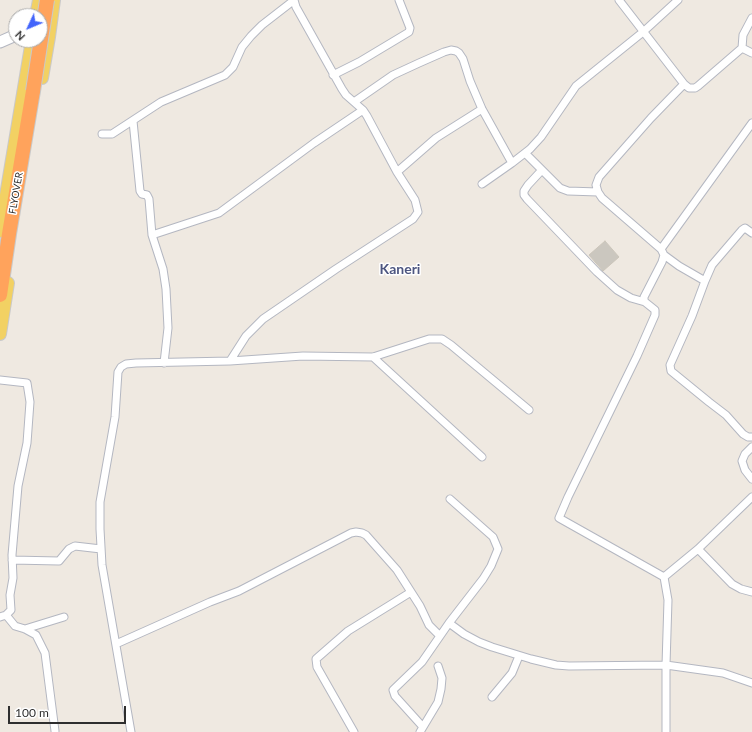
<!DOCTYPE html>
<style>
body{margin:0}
#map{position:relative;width:752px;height:732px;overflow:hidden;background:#efe9e1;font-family:Lato,sans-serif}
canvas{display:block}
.north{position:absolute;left:8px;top:8px;width:40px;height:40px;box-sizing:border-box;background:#fff;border:1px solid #ababab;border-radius:50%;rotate:226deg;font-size:11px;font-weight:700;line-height:16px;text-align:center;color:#2e2e2e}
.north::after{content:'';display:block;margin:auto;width:14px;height:18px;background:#4264fb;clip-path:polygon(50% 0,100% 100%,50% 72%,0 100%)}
.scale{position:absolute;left:8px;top:706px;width:118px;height:18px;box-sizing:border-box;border:2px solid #2e2e2e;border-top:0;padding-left:5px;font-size:12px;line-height:14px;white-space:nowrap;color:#2e2e2e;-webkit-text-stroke:3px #fff;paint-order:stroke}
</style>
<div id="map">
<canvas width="752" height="732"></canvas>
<div class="north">N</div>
<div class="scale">100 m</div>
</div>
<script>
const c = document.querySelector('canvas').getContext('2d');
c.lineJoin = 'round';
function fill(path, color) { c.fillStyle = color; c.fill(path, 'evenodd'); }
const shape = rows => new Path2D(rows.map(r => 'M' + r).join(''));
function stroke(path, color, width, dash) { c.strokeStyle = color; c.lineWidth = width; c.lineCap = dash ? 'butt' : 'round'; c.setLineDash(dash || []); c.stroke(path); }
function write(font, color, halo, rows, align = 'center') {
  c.font = font + ' Lato,sans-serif'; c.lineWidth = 3; c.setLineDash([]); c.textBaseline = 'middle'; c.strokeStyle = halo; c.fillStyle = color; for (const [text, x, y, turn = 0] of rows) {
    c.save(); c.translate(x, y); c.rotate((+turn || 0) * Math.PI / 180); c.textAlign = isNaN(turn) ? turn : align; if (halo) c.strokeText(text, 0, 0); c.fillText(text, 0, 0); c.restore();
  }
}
const building = shape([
 [605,241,619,257,603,271,589,255,605,241]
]);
const street = shape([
 [619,0,684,84],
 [742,48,743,35,752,18],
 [333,75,359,62,409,32,410,28,399,0],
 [354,102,393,75,419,63,444,52,451,50,456,51,459,53,463,59,470,81,482,109,512,163],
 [133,121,140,191,142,194,147,195,149,199,152,235,163,269,166,289,168,328,164,363],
 [102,134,112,134,161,102,225,75,233,67,242,47,251,36,262,25,293,1],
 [525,153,560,188,568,191,598,192],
 [541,171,528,185,524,191,524,195,527,199,597,272,617,290,631,298,645,302],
 [397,172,436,138,482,109],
 [482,184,512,163,530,149,541,137,576,86,643,32,678,0],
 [152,235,219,213,314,143,363,110],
 [661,249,602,198,598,192,596,185,599,177,651,118,684,84,689,88,695,88,698,86,742,48,752,53],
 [664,255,679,266,705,281,692,316,670,365,671,371,709,402,726,415,743,434,748,437,752,437],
 [705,281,712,265,742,230,745,228,752,233],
 [373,357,482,457],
 [230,361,303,356,373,357,429,339,442,339,451,345,529,410],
 [0,380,27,383,30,402,27,443,18,486,12,555,13,578,10,595,11,610,6,615,0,617],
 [752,447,745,454,742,461,745,470,752,479],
 [698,549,732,584,741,589,752,592],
 [12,560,59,561,69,549,75,546,101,549],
 [664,577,698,549,752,497],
 [6,615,15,626,25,629,36,635,45,653,55,731],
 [449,623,464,634,479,642,492,647,531,659,556,665,569,666,666,665,723,673,752,683],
 [25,629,64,617],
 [116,644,210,602,239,591,351,533,356,532,362,533,366,535,397,570,420,606,429,625,440,636],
 [492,697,512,673,519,656],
 [423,727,395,696,393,690,422,662,449,623,483,579,491,566,498,549,493,537,450,499],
 [131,732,102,565,100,529,100,502,115,417,118,372,121,367,126,364,136,363,230,361,246,336,263,319,336,269,413,219,418,212,415,200,397,172,367,116,363,110,346,95,342,89,296,7,294,0],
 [354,732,317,667,316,659,348,631,411,592],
 [420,732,438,702,441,689,442,678,438,666],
 [666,732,666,665,668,600,664,577,559,518,568,497,637,356,655,315,655,310,645,302,644,300,644,297,662,262,664,255,661,249,752,123]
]);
const secondary = shape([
 [0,42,16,35]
]);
const primary = shape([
 [36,16,39,0],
 [42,78,49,37,54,0],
 [0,231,32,40],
 [0,334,8,283]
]);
const highway = shape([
 [0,295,9,234,33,91]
]);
const highwayBridge = shape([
 [33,91,47,0]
]);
const streetNames = [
 ["FLYOVER",16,193,-80]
];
const districtNames = [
 ["Kaneri",400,269]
];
fill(building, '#cbc7bf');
stroke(building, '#cbc5ba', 1);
stroke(street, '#b4b7c1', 9);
stroke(secondary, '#b4b7c1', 13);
stroke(primary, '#c9c9c9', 14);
stroke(highway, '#c9c9c9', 16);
stroke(street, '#fff', 7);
stroke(secondary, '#fff', 11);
stroke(primary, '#f2d163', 12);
stroke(highway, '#ffa35c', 14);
stroke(highwayBridge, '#c9c9c9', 16, []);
stroke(highwayBridge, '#ffa35c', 14);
write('10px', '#2e2e2e', '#fff', streetNames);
write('bold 14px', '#4d5680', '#fff', districtNames);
</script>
